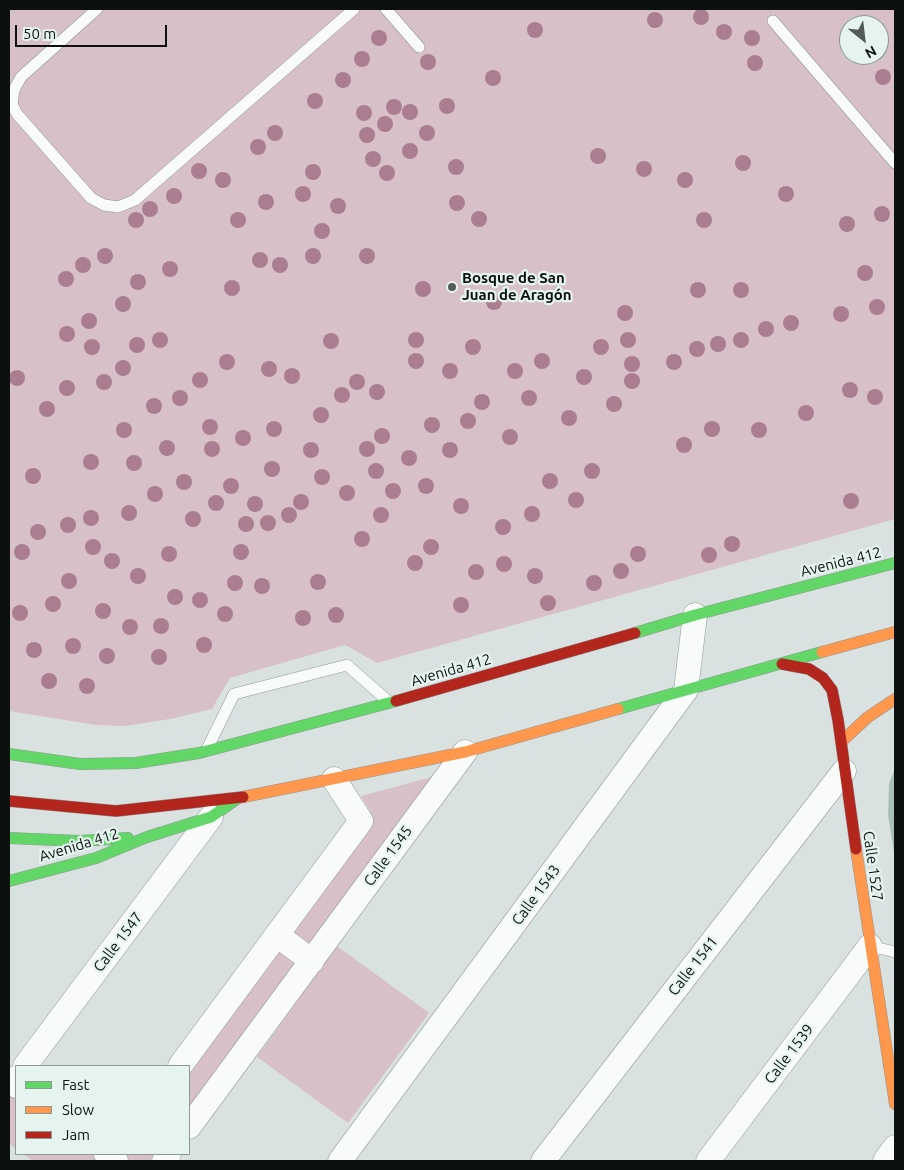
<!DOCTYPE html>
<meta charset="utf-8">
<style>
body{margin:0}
#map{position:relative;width:904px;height:1170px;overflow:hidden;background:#dae2e1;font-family:Ubuntu,sans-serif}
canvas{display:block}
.frame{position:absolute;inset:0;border:10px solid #0c1110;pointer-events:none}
.legend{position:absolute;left:15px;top:1065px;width:175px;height:90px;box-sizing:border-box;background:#e5f4ef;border:1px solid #8e9996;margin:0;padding:6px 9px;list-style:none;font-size:15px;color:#0c1110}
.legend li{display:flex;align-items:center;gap:10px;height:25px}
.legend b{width:25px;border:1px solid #8e9996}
.north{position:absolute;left:839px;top:15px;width:50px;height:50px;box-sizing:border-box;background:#e5f4ef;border:1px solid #8e9996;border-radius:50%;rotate:151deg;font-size:14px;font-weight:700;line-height:20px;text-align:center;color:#0c1110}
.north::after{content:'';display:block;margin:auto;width:18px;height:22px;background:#545a59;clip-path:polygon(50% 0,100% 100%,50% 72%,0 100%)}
.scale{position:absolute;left:15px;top:25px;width:152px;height:22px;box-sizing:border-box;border:2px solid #0c1110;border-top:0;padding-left:6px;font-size:15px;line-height:18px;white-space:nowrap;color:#0c1110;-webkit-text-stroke:4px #e5f4ef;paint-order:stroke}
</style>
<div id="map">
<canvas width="904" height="1170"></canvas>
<div class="frame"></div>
<ul class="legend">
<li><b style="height:6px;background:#63d668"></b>Fast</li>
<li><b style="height:6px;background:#ff974d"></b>Slow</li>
<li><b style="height:6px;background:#b3261e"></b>Jam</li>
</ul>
<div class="north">N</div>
<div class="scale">50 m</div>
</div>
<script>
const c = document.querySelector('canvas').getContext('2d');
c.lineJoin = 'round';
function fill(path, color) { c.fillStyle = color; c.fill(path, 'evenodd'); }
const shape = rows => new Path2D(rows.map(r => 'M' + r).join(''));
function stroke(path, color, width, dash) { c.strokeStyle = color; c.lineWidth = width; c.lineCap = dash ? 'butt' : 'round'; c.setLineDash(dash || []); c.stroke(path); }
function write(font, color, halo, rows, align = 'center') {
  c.font = font + ' Ubuntu,sans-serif'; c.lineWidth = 4.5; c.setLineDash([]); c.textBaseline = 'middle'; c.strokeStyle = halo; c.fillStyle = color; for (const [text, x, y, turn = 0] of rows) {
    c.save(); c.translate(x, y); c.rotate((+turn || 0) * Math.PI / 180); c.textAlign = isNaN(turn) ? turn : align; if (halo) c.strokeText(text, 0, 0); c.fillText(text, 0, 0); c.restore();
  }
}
const green = shape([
 [9,9,895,9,895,519,377,663,345,645,230,678,212,709,170,719,125,726,96,725,9,711],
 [849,25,879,25,879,55,849,55],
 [443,774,189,1121,189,1070,371,826,370,811,361,796],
 [337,946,429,1013,348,1123,257,1057],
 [9,1080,16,1085,16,1149,9,1143],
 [23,1154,109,1154,119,1161,33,1161],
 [127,1154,165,1154,160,1161,121,1161]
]);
const building = shape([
 [895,768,895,852,894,852,888,815,889,784]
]);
const lane = shape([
 [97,9,21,77,14,90,12,104,17,114,91,198,104,205,118,207,135,200,354,9],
 [386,9,419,47],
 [773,21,895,163],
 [208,747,234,694,347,665,389,702],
 [870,946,895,952]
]);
const street = shape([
 [277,935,312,961],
 [25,1066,211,817],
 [180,1066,361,821,334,779],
 [16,1078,12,1083,16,1086],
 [189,1127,465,752],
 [106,1154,116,1161],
 [164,1161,169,1154],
 [340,1161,686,690,695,615],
 [543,1161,844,771],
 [708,1161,870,946],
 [885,1161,895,1147]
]);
const fast = shape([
 [635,633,695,615,895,563],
 [618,709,822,652],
 [9,754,80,764,136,763,199,753,396,701],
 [9,838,79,841,128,838],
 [9,881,96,858,147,837,211,817,238,798]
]);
const slow = shape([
 [822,652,895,632],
 [841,742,868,717,895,699],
 [243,797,465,752,618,709],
 [856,849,895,1104]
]);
const jam = shape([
 [782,664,809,669,823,678,832,690,838,720,856,849],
 [396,701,635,633],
 [9,801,116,811,243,797]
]);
const trees = [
 [701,17],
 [655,20],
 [535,30],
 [724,32],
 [379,38],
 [752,38],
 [362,59],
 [428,62],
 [755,63],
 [883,77],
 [493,78],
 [343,80],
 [315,101],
 [447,106],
 [394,107],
 [410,112],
 [364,113],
 [385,124],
 [275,133],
 [427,133],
 [367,135],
 [258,147],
 [410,151],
 [598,156],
 [373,159],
 [743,163],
 [456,167],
 [644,169],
 [199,171],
 [313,172],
 [387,173],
 [223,180],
 [685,180],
 [303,194],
 [786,194],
 [174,196],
 [266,202],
 [457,203],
 [338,206],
 [150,209],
 [882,214],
 [479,219],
 [136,220],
 [238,220],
 [704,220],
 [847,224],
 [322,231],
 [105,256],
 [313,256],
 [367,256],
 [260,260],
 [83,265],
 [280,265],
 [170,269],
 [865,273],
 [66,279],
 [138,282],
 [232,288],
 [423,289],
 [698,290],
 [741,290],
 [494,302],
 [123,304],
 [877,307],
 [625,313],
 [841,314],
 [89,321],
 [791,323],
 [766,329],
 [67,334],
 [160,340],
 [416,340],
 [628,340],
 [741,340],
 [331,341],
 [718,344],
 [137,345],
 [92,347],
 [473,347],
 [601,347],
 [697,349],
 [416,361],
 [542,361],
 [227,362],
 [674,362],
 [632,364],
 [123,368],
 [269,369],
 [450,371],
 [515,371],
 [292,376],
 [584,377],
 [17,378],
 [200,380],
 [632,381],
 [104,382],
 [357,382],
 [67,388],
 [850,390],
 [377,392],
 [342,395],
 [875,397],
 [180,398],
 [529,398],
 [482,402],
 [614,404],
 [154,406],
 [47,409],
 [806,413],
 [321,415],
 [569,418],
 [468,421],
 [432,425],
 [210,427],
 [274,429],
 [712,429],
 [124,430],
 [759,430],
 [382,436],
 [510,437],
 [243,438],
 [684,445],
 [167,448],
 [212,449],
 [367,449],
 [311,450],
 [450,450],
 [409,458],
 [91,462],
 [134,463],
 [272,469],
 [376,471],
 [592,471],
 [33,476],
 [322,477],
 [550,481],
 [184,482],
 [231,486],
 [426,486],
 [393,491],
 [347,493],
 [155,494],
 [576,500],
 [851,501],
 [301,502],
 [216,503],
 [255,504],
 [461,506],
 [129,513],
 [532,514],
 [289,515],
 [381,515],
 [91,518],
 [193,519],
 [268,523],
 [246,524],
 [68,525],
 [503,527],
 [38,532],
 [362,539],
 [732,544],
 [93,547],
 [431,547],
 [22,552],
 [241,552],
 [169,554],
 [638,554],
 [709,555],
 [112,561],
 [415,563],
 [504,564],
 [621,571],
 [476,572],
 [138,576],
 [535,576],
 [69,581],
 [318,582],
 [235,583],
 [594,583],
 [262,586],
 [175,597],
 [200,600],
 [548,603],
 [53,604],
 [461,605],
 [103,611],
 [20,613],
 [225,614],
 [336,615],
 [303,618],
 [161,626],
 [130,627],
 [204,645],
 [73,646],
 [34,650],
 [107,656],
 [159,657],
 [49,681],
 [87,686]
];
const markers = [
 [452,287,5,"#545a59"]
];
const poiNames = [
 ["Bosque de San",462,278],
 ["Juan de Aragón",462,295]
];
const streetNames = [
 ["Avenida 412",841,562,-14],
 ["Avenida 412",451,670,-16],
 ["Avenida 412",79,845,-17],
 ["Calle 1545",388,856,-54],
 ["Calle 1527",873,866,82],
 ["Calle 1543",536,895,-54],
 ["Calle 1547",118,942,-53],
 ["Calle 1541",693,966,-52],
 ["Calle 1539",789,1054,-53]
];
fill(green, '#d7c0c8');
fill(building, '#aabfba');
stroke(lane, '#919896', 12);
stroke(street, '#919896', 25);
stroke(fast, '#919896', 12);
stroke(slow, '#919896', 12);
stroke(jam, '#919896', 12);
stroke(lane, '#f9fbfa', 11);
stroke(street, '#f9fbfa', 24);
stroke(fast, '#63d668', 11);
stroke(slow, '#ff974d', 11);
stroke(jam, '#b3261e', 11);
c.fillStyle = '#aa7e90';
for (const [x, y] of trees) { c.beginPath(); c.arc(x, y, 8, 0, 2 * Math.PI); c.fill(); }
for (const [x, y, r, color] of markers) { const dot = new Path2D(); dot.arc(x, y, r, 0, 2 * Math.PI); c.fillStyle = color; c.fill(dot); stroke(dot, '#e5f4ef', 2); }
write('bold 15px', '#0c1110', '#e5f4ef', poiNames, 'left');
write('15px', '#0c1110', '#e5f4ef', streetNames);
</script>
